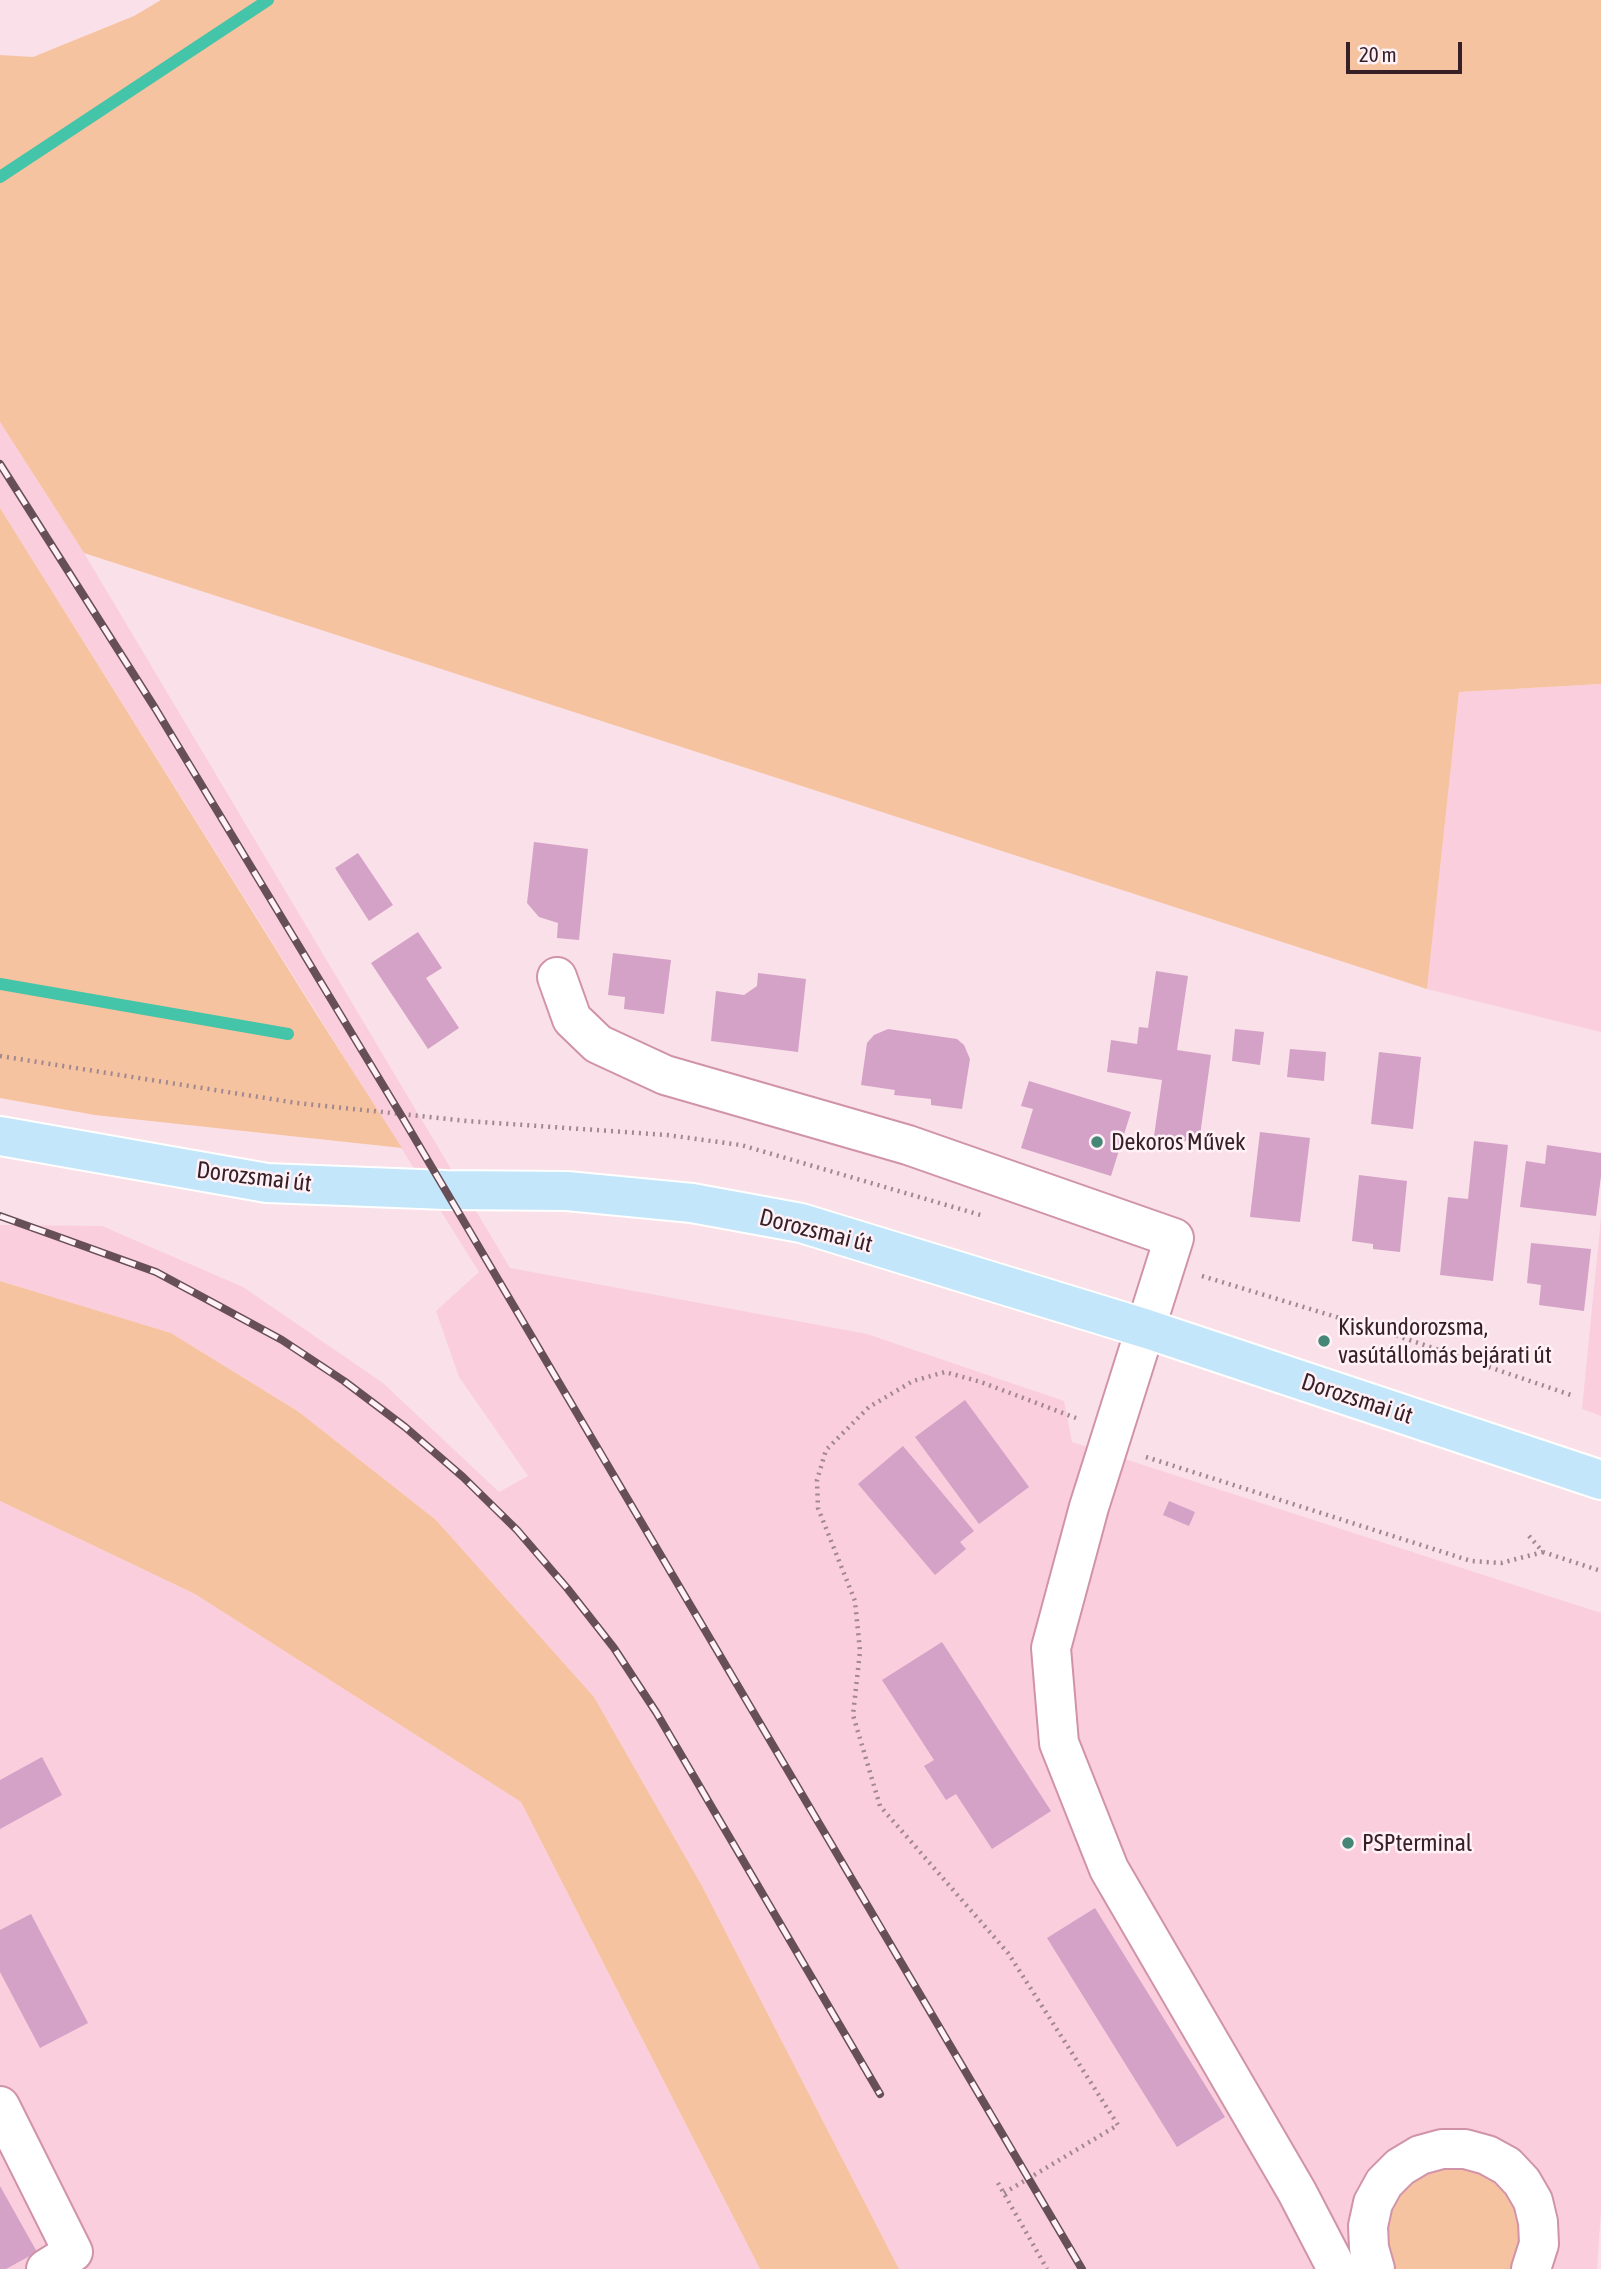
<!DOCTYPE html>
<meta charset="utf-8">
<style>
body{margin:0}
#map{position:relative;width:1601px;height:2269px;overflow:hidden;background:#fae0e8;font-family:"Asap Condensed",sans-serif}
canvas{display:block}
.scale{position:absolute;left:1346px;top:42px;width:116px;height:32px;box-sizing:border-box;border:4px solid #371f28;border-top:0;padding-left:9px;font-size:21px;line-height:24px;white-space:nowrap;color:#371f28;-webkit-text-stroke:5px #fff1f5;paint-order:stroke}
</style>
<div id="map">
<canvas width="1601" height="2269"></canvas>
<div class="scale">20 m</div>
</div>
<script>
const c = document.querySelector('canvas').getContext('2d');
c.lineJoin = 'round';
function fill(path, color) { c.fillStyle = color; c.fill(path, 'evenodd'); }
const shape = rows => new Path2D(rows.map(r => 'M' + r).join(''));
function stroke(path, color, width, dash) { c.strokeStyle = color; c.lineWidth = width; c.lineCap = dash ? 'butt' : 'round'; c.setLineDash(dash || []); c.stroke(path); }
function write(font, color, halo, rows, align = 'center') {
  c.font = font + ' "Asap Condensed",sans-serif'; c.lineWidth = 5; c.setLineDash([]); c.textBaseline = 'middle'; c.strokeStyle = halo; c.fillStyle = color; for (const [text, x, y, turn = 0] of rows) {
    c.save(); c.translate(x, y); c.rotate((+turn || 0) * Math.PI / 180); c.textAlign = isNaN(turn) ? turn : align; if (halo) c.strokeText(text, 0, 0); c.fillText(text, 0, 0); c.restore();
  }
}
const built = shape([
 [0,422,84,553,510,1268,867,1334,1064,1401,1072,1442,1601,1613,1601,2210,1597,2269,899,2269,702,1886,594,1697,436,1520,299,1412,171,1333,0,1281,0,1225,102,1226,243,1287,383,1383,499,1492,528,1476,459,1377,436,1311,479,1272,0,508],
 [1601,684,1601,1032,1427,989,1459,692],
 [1601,1218,1601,1416,1582,1409],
 [0,1501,195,1594,521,1802,760,2269,0,2269]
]);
const green = shape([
 [161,0,1601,0,1601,684,1459,692,1427,989,84,553,0,422,0,55,33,57,134,16],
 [0,508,315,1012,402,1148,95,1115,0,1098],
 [0,1281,171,1333,299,1412,436,1520,594,1697,702,1886,899,2269,760,2269,521,1802,195,1594,0,1501],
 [1432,2168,1471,2168,1488,2175,1503,2187,1513,2201,1520,2218,1521,2236,1518,2255,1511,2269,1394,2269,1385,2246,1389,2207,1399,2190]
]);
const stream = shape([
 [0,177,268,0],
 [0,984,288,1034]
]);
const building = shape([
 [534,842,588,849,579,940,557,938,558,923,539,917,527,903],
 [358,853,393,905,369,921,335,868],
 [418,932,442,968,426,978,459,1028,428,1049,371,963],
 [613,953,671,960,664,1014,624,1009,625,997,608,995],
 [1156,971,1188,976,1177,1050,1211,1055,1199,1143,1154,1136,1162,1080,1107,1072,1111,1040,1137,1044,1139,1027,1148,1028],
 [758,973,806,979,798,1052,711,1041,716,991,744,995,757,986],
 [888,1029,957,1039,964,1045,970,1059,962,1109,931,1105,931,1099,894,1095,895,1090,861,1085,867,1043,874,1035],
 [1235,1029,1264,1032,1260,1065,1232,1061],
 [1290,1049,1326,1052,1324,1081,1287,1077],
 [1379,1052,1421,1057,1413,1129,1371,1124],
 [1029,1081,1131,1112,1111,1176,1021,1148,1033,1109,1021,1106],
 [1260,1132,1310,1138,1300,1222,1250,1217],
 [1474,1141,1508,1145,1493,1281,1440,1275,1448,1197,1468,1199],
 [1547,1145,1601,1153,1601,1176,1596,1216,1520,1207,1526,1161,1545,1164],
 [1359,1175,1407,1181,1400,1252,1373,1249,1373,1244,1352,1241],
 [1531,1243,1591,1249,1584,1311,1539,1305,1541,1285,1527,1283],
 [965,1400,1029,1487,979,1524,915,1437],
 [903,1446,974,1531,960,1542,966,1549,935,1575,858,1484],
 [1169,1501,1195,1512,1189,1526,1163,1515],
 [942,1642,1051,1811,992,1849,956,1794,946,1800,924,1766,934,1760,882,1680],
 [42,1757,62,1795,0,1829,0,1780],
 [1095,1908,1225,2117,1177,2147,1047,1938],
 [31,1914,88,2023,40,2048,0,1972,0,1930],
 [0,2186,37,2252,6,2269,0,2269]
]);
const path = shape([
 [0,1056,297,1103,467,1121,667,1135,741,1145,984,1216],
 [1202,1276,1392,1334,1571,1395],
 [1146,1457,1471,1561,1501,1563,1543,1552],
 [1529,1536,1543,1552,1601,1571],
 [998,2183,1047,2269],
 [1004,2193,1118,2125,1008,1953,880,1806,853,1715,860,1651,855,1601,818,1508,817,1480,826,1450,869,1407,913,1381,945,1372,981,1382,1076,1418]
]);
const minor = shape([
 [557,977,572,1019,598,1044,665,1075,908,1145,1174,1238,1089,1507,1051,1648,1059,1743,1109,1869,1297,2192,1337,2269],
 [0,2106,73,2252,46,2269],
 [1375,2269,1369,2248,1368,2226,1373,2203,1384,2183,1400,2167,1420,2155,1442,2149,1465,2149,1487,2155,1507,2166,1522,2182,1533,2201,1538,2222,1539,2244,1531,2269]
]);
const major = shape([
 [0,1136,267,1183,446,1190,567,1191,692,1203,801,1223,1147,1329,1601,1480]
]);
const rail = shape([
 [0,464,155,708,401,1115,1082,2269],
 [0,1216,156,1272,282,1340,344,1381,405,1427,463,1477,517,1530,567,1588,614,1648,656,1712,880,2094]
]);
const markers = [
 [1097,1142,7,"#458676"],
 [1324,1341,7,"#458676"],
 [1348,1843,7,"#458676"]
];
const poiNames = [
 ["Dekoros Művek",1111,1142],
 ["Kiskundorozsma,",1338,1327],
 ["vasútállomás bejárati út",1338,1355],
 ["PSPterminal",1362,1843]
];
const streetNames = [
 ["Dorozsmai út",254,1177,7],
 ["Dorozsmai út",816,1231,14],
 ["Dorozsmai út",1357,1399,18]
];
fill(built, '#facedd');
fill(green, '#f6c3a0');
stroke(stream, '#44c4a9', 12);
fill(building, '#d4a1c7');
stroke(minor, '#d093a9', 42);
stroke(major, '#fff', 42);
stroke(path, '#a18890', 4.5, [2, 5]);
stroke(minor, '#fff', 38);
stroke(major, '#c3e6fb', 38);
stroke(rail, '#674f57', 8);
stroke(rail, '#fff1f5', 5, [16]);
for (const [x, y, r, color] of markers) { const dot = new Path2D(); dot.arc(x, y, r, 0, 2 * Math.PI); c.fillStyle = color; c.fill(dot); stroke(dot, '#fff1f5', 2.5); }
write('24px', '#371f28', '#fff1f5', poiNames, 'left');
write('24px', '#371f28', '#fff1f5', streetNames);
</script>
